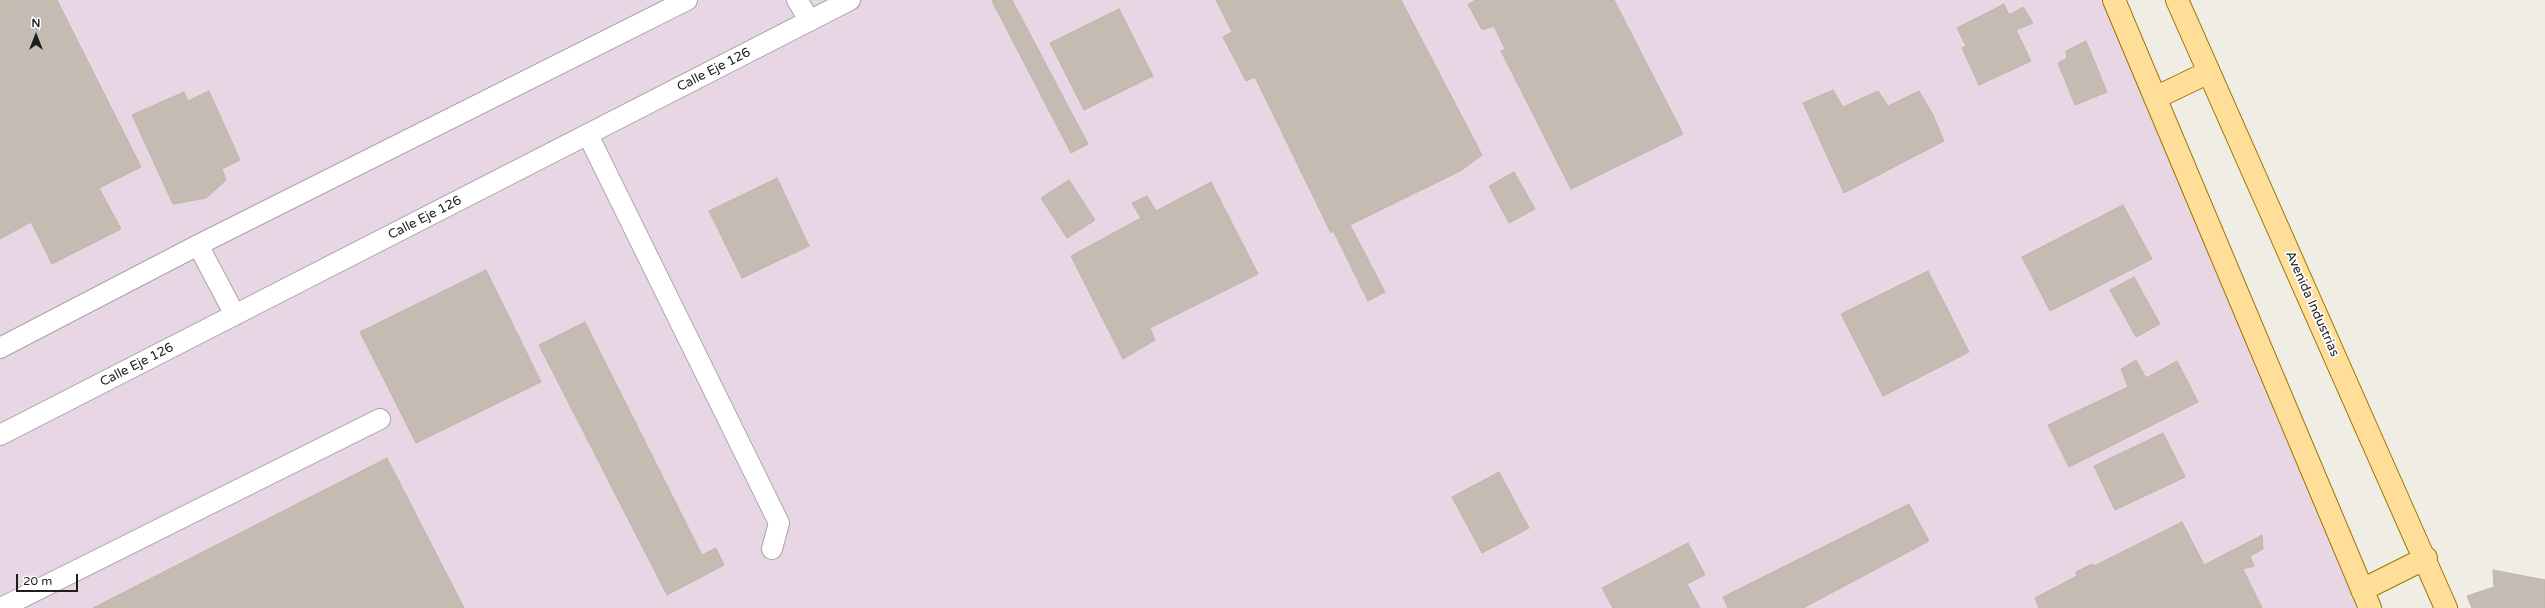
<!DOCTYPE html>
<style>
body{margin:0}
#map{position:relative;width:2545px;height:608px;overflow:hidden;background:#f0ede4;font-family:"Varela Round",sans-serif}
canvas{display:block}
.north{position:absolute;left:16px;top:16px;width:40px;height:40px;-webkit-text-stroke:3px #fff;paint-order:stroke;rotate:0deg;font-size:11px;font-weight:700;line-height:16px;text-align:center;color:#1e1e1e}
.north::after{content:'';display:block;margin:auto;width:14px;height:18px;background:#1e1e1e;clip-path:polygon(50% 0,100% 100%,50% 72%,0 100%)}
.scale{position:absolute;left:16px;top:574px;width:62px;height:18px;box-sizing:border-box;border:2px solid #1e1e1e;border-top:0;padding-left:5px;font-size:12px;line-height:14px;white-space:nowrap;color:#1e1e1e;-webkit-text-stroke:3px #fff;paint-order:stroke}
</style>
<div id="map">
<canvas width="2545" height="608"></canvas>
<div class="north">N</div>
<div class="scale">20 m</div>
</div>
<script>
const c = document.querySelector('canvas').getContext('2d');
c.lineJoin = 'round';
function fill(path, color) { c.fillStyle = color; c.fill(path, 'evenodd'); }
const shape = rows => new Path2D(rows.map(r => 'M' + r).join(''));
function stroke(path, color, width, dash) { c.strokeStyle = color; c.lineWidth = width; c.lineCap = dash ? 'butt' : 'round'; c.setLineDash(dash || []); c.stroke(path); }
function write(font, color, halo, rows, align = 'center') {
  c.font = font + ' "Varela Round",sans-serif'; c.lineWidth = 3.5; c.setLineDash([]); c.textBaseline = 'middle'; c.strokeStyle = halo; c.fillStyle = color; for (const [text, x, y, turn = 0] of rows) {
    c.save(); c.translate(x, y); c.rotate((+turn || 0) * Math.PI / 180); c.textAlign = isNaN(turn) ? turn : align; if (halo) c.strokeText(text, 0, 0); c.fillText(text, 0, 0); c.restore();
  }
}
const industrial = shape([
 [0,0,2109,0,2362,608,0,608]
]);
const building = shape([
 [0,0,57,0,141,167,99,188,121,229,52,264,31,222,0,239,0,0],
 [994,0,1012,0,1088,144,1071,153,992,1,994,0],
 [1216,0,1401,0,1482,155,1462,170,1350,225,1385,292,1368,301,1333,230,1331,233,1255,77,1246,81,1223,37,1232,32,1216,0],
 [1476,0,1614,0,1683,134,1571,189,1501,51,1505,49,1494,26,1482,30,1468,4,1476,0],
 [2004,4,2009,15,2023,7,2033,23,2016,30,2031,61,1979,85,1962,48,1966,46,1957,28,2004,4],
 [1119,9,1153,76,1084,110,1050,43,1119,9],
 [2086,41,2107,92,2075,105,2058,63,2067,58,2066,51,2086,41],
 [1833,90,1843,107,1878,91,1888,106,1919,91,1933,115,1944,141,1844,193,1803,103,1833,90],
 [209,91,240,160,222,169,226,180,206,198,173,204,132,115,184,92,188,101,209,91],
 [1514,172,1535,209,1509,223,1489,186,1514,172],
 [777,178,809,246,742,278,709,211,777,178],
 [1069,180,1095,220,1067,238,1041,198,1069,180],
 [1211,182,1258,274,1150,328,1155,340,1123,359,1071,256,1141,218,1132,203,1147,196,1156,211,1211,182],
 [2123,205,2152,259,2050,311,2022,257,2123,205],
 [486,270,541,382,416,443,360,332,486,270],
 [1928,271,1969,352,1883,396,1841,314,1928,271],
 [2134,277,2160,324,2136,337,2110,290,2134,277],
 [585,322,702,555,716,548,724,565,667,595,539,345,585,322],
 [2136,360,2146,378,2177,361,2198,402,2069,467,2048,425,2128,387,2121,369,2136,360],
 [2163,433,2185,477,2115,510,2094,466,2163,433],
 [387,458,464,608,93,608,387,458],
 [1499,472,1529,528,1482,553,1452,497,1499,472],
 [1909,504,1929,541,1803,608,1728,608,1723,597,1909,504],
 [2182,522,2204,565,2262,535,2263,549,2250,556,2254,566,2243,569,2262,608,2039,608,2035,598,2077,576,2076,572,2092,564,2094,566,2182,522],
 [1688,543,1705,575,1687,584,1700,608,1613,608,1602,588,1688,543],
 [2493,570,2545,580,2545,608,2472,608,2467,596,2494,587,2493,570]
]);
const minor = shape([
 [797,0,810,21],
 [588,135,779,523,772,549],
 [198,245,235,315],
 [0,348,198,245,687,0],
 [0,435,850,0],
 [1,608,380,419]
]);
const major = shape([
 [2114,0,2370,608],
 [2177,0,2446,608],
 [2155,98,2209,72],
 [2362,590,2426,558]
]);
const streetNames = [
 ["Calle Eje 126",714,70,-27],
 ["Calle Eje 126",425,218,-27],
 ["Avenida Industrias",2312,304,66],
 ["Calle Eje 126",137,365,-27]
];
fill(industrial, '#e9d6e4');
fill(building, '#c4bcb3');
stroke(building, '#c2b5a6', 1);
stroke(minor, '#a5a5a5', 22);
stroke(major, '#970', 24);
stroke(minor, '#fff', 20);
stroke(major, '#ffde9a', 22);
write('13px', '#1e1e1e', '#fff', streetNames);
</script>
